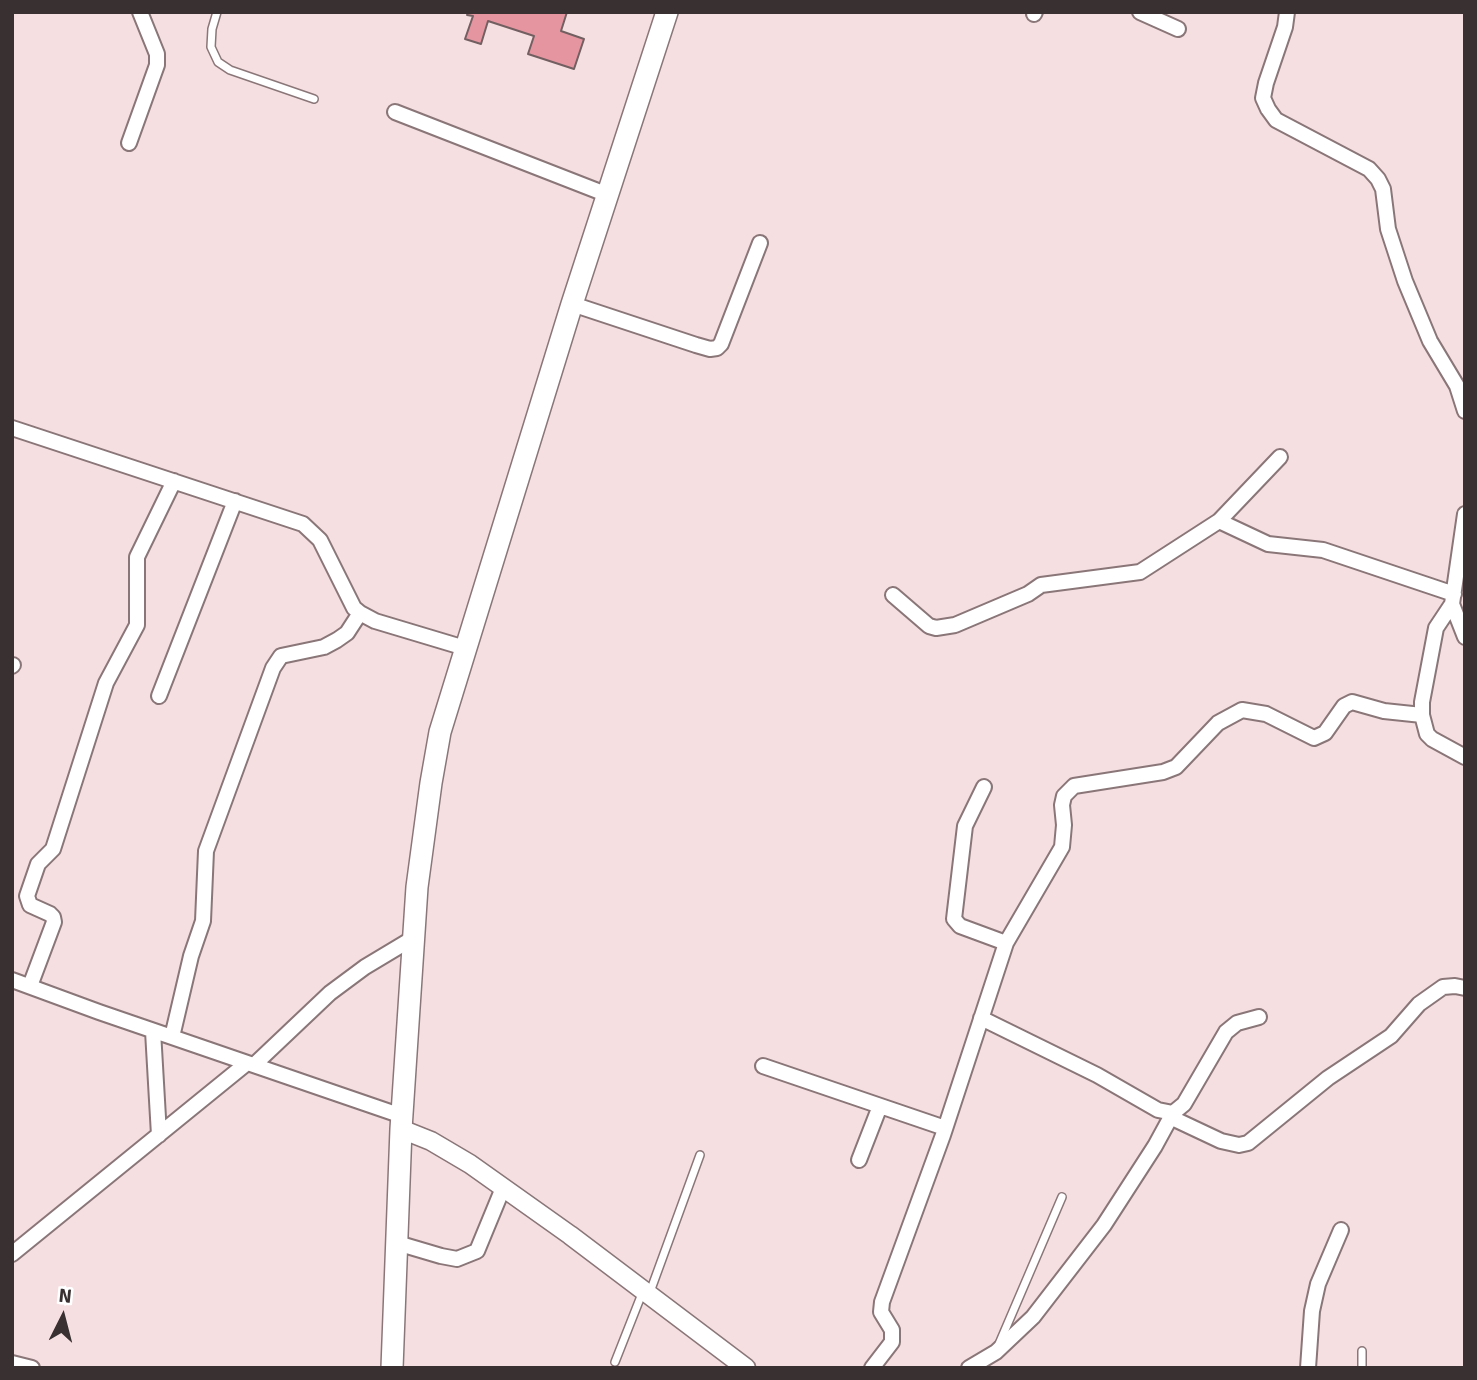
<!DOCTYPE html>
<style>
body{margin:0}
#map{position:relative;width:1477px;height:1380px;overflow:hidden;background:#f6dfe1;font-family:Signika,sans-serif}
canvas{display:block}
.frame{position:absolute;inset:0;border:14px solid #393031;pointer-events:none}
.north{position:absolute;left:28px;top:1282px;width:70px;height:70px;-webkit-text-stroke:5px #fff;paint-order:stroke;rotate:6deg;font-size:19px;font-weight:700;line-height:28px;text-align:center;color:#393031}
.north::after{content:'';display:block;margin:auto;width:24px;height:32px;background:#393031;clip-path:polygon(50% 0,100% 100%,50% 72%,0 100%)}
</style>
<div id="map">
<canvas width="1477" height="1380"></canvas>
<div class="frame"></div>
<div class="north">N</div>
</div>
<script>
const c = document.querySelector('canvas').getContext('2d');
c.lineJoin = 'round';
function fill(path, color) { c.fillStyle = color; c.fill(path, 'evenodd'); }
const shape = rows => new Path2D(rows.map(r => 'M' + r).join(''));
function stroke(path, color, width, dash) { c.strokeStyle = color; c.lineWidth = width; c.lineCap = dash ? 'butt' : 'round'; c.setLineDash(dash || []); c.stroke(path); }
const building = shape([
 [468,12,567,12,561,31,584,39,574,69,528,54,534,36,488,21,481,44,465,39,473,16,467,15,468,12]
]);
const service = shape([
 [217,12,212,29,211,47,218,62,230,70,314,99],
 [650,1292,700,1155],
 [999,1344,1062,1197],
 [615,1362,643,1291],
 [1362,1368,1362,1351]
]);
const minor = shape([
 [1140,12,1178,29],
 [1287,12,1285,27,1266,83,1263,98,1268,109,1276,120,1369,169,1378,179,1383,189,1388,229,1405,281,1430,341,1457,386,1465,411],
 [1034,14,1035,12],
 [395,112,608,195],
 [129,143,157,65,157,54,140,12],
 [572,304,696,345,710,349,717,348,721,344,760,243],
 [12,428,303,524,320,540,354,608,360,613,375,621,465,648],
 [1465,514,1452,604,1465,637],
 [1219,521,1280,457],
 [893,595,929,626,936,628,955,625,1028,594,1041,585,1140,572,1219,521,1268,544,1323,550,1454,594],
 [1452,604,1436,628,1422,702,1422,715,1427,734,1432,739,1465,757],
 [12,666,13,665],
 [159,696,235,501],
 [1006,943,1062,847,1064,825,1062,805,1064,796,1074,786,1163,772,1176,767,1218,723,1242,710,1266,714,1314,738,1325,733,1344,706,1352,702,1384,711,1422,715],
 [12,980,99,1012,402,1116],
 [30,986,54,922,53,917,50,914,30,905,27,896,38,864,53,849,106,683,137,625,137,557,174,481],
 [981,1018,1097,1075,1158,1110,1173,1113,1184,1104,1226,1032,1237,1023,1259,1017],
 [153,1031,159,1135],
 [172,1037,191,956,203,921,206,851,273,668,281,656,324,647,337,640,347,633,360,613],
 [254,1065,330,993,365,967,415,937],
 [763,1066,945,1128],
 [1170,1117,1221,1141,1239,1145,1248,1143,1328,1078,1391,1036,1419,1004,1443,987,1455,986,1465,988],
 [859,1160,880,1106],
 [397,1243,441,1256,457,1259,477,1251,503,1188],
 [12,1254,247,1063],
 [12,1363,32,1368],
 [872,1368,892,1342,892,1330,881,1312,882,1302,943,1135,1006,943,960,926,954,919,965,826,984,787],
 [969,1368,996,1352,1033,1317,1104,1225,1155,1146,1173,1113],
 [1308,1368,1312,1311,1318,1284,1341,1230]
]);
const tertiary = shape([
 [401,1129,431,1141,470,1164,570,1235,746,1368]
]);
const secondary = shape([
 [392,1368,401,1129,417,887,431,783,440,732,572,304,667,12]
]);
fill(building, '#e5959f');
stroke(building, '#725f61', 2);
stroke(service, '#8a7678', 10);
stroke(minor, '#8a7678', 18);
stroke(tertiary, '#8a7678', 21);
stroke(secondary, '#8a7678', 24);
stroke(service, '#fff', 7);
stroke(minor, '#fff', 14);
stroke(tertiary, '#fff', 18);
stroke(secondary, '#fff', 21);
</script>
